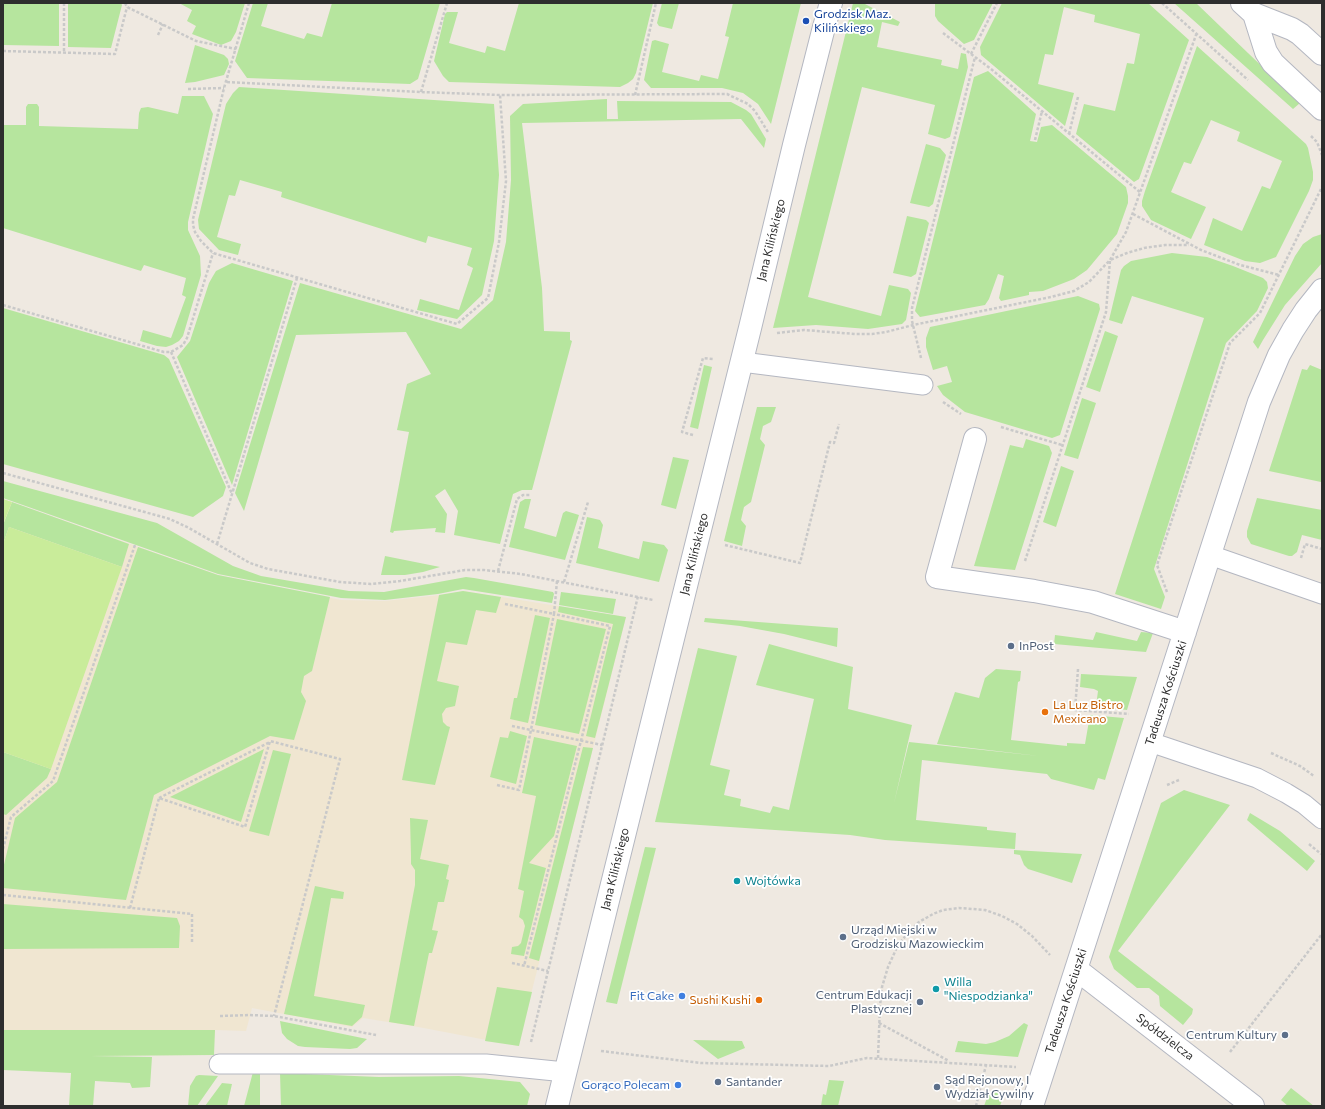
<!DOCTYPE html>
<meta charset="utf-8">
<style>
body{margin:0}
#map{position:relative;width:1325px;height:1109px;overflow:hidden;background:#efe9e1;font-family:Commissioner,sans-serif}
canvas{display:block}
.frame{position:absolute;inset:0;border:4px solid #2e2e2e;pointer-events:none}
</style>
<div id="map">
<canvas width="1325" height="1109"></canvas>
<div class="frame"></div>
</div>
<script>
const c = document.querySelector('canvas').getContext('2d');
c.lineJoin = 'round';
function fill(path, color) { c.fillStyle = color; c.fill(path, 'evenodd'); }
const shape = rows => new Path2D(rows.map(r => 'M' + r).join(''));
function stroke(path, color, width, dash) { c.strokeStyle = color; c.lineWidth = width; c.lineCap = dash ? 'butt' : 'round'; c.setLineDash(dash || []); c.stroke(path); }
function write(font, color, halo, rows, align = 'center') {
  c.font = font + ' Commissioner,sans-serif'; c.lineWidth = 3.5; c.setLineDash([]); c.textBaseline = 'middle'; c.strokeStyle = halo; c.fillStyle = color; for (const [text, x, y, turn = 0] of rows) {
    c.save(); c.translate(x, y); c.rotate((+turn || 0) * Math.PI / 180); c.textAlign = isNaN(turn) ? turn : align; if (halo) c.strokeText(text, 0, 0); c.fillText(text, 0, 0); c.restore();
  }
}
const education = shape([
 [3,499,218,575,341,600,385,601,440,595,464,591,626,617,518,1046,413,1026,363,1018,352,1027,252,1008,246,1031,215,1030,213,1055,3,1056]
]);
const green = shape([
 [3,3,59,3,59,46,3,45],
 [68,3,121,3,122,5,111,48,68,47],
 [179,3,245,3,236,32,231,41,221,45,192,34,196,26,187,21,192,10],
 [253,3,268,3,261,26,304,39,307,33,322,37,332,3,440,3,418,79,410,84,247,78,235,61],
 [519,3,653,3,636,73,633,79,628,83,620,87,449,82,443,76,434,61,445,14,447,12,458,12,449,43,485,53,487,46,505,51],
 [662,3,679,3,672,29,659,26,657,23],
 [733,3,801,3,771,124,758,104,743,93,722,88,651,88,644,80,652,41,655,40,669,44,662,72,699,81,701,75,718,79,729,37,725,36],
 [853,3,863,3,900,22,898,26,882,22,877,47,942,60,941,65,958,69,961,53,966,54,968,67,950,137,945,139,928,134,935,105,862,87,808,297,881,316,889,285,908,289,911,293,906,320,902,324,868,329,816,325,773,328],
 [935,3,993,3,974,40,964,44,938,21,935,16],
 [1002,3,1148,3,1189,40,1139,179,1134,182,1076,134,1084,104,1115,111,1127,63,1134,64,1140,34,1094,22,1095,15,1064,7,1053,55,1045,54,1038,84,1074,93,1065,126,981,55,980,47],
 [1174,3,1196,3,1300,103,1293,109],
 [195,45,224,55,228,59,229,64,224,75,195,82,185,83],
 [1197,46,1306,144,1308,148,1313,172,1313,180,1309,191,1276,257,1260,263,1245,261,1204,245,1213,218,1242,231,1262,186,1270,189,1282,161,1237,141,1240,132,1211,120,1191,164,1184,162,1171,192,1206,207,1191,239,1151,220,1142,206,1142,201,1145,191],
 [988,71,1036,114,1030,141,1037,142,1041,127,1052,125,1126,187,1128,196,1128,203,1117,234,1087,270,1074,279,1043,291,1029,292,1029,295,1001,301,999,298,1004,276,998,274,989,299,985,305,920,317,915,311,974,77],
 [239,87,494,104,499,175,494,241,482,295,457,319,417,310,420,299,459,310,473,268,467,265,472,248,428,236,426,243,281,197,282,192,240,180,235,196,229,195,217,237,241,244,238,255,219,250,199,229,198,220,226,104,233,93],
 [182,96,204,96,213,114,188,222,188,230,200,256,201,275,183,336,179,341,172,345,166,347,157,346,140,341,143,330,171,338,186,297,182,295,186,278,144,265,141,271,3,228,3,125,26,125,26,107,28,104,37,104,39,107,39,126,138,129,139,113,141,108,148,107,178,114],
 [607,99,607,119,618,119,617,101,731,102,746,110,751,114,766,139,764,148,741,119,522,123,542,288,544,331,570,332,570,340,572,341,532,490,522,490,513,494,500,544,454,535,458,511,445,489,435,496,447,514,445,533,435,532,436,528,394,531,393,533,390,532,409,432,397,430,407,384,431,374,406,332,296,335,244,511,235,493,300,283,461,329,493,300,506,242,511,180,510,116,523,104],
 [926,144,940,148,946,155,933,204,929,207,910,203],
 [907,216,926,220,929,223,916,274,911,277,893,273],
 [1322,234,1322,263,1285,305,1263,340,1258,349,1253,342,1295,256,1303,244,1313,237],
 [1172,253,1207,257,1233,266,1263,278,1267,282,1268,288,1257,311,1226,343,1154,569,1165,597,1161,609,1115,594,1204,318,1132,296,1122,324,1109,320,1121,270,1124,266,1131,261],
 [232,263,293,281,232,485,177,357,190,341,209,283,213,276,216,271],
 [1078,296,1099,304,1100,309,1060,435,1052,438,965,412,943,395,937,386,952,382,947,366,933,370,926,347,926,338,930,327],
 [3,308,164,355,169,359,226,487,223,496,193,517,3,464],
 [1105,331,1118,336,1100,392,1086,387],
 [704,365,712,367,698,429,690,427],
 [1310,365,1322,370,1321,482,1269,471,1302,369,1307,370],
 [1082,398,1096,403,1078,459,1064,455],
 [757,407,776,407,771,422,763,426,760,439,765,445,751,502,744,507,741,520,746,526,742,546,724,541],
 [1026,439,1049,446,1052,453,1015,570,974,566,1010,445,1023,448],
 [673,457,689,460,676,509,661,505],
 [1061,466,1074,471,1056,527,1043,522],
 [3,481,157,523,233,566,261,576,349,591,384,592,466,577,474,578,553,592,554,594,552,603,463,589,438,594,385,600,341,598,218,574,3,498],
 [1257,498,1322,510,1322,540,1302,535,1297,552,1292,556,1289,556,1251,544,1247,537,1247,531],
 [525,499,531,499,524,528,556,537,563,513,566,511,579,515,565,560,509,547,520,502],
 [12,502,129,544,122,567,9,527,3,544,3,525],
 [587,517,600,520,603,525,598,548,639,559,643,541,664,545,668,550,659,582,576,563],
 [138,547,218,575,330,597,312,671,304,676,301,692,306,701,294,740,270,736,154,795,126,900,3,888,3,869,15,818,57,782],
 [385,556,440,567,423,572,405,575,381,575],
 [463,591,501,597,496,613,476,610,467,645,446,642,437,681,459,686,455,706,446,708,442,714,443,722,447,726,450,727,435,785,402,780,439,595],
 [561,592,616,599,613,614,559,605],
 [559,606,626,617,595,738,586,736,613,624,558,612],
 [535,615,550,618,528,723,510,719,514,698,517,698],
 [705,618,838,628,837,647,784,634,740,626,704,622],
 [557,619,606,629,579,734,535,725],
 [1096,632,1137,641,1141,632,1153,633,1146,652,1054,644,1055,635,1093,640],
 [769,644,853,667,848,709,912,725,894,803,909,742,1039,756,937,744,955,692,979,698,985,678,996,669,1021,671,1020,681,1018,682,1011,740,1067,746,1067,743,1085,744,1090,715,1124,718,1105,780,1098,778,1094,790,1051,779,1047,774,922,760,916,820,987,827,987,830,1016,833,1015,849,885,840,850,835,655,822,698,648,737,656,710,765,730,770,724,795,741,799,740,806,770,813,773,806,789,810,814,699,756,685],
 [1081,674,1137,677,1127,710,1096,706,1098,691,1094,689,1080,687],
 [510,731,527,736,516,784,490,777,500,737,508,738],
 [534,737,577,746,554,836,529,863,546,868,524,956,511,954,512,947,518,946,521,943,525,926,523,920,519,917,524,891,518,889,536,796,522,793],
 [583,747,593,748,539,961,529,958],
 [264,749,241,822,170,797],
 [273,750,291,754,269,836,249,831],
 [3,752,51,769,47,778,6,815,3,814],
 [1184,790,1230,805,1118,951,1193,1009,1192,1014,1183,1025,1160,1006,1159,996,1149,988,1137,988,1114,969,1109,957,1161,803],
 [1250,813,1280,831,1315,861,1307,871,1247,820],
 [410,818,428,820,420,859,449,865,446,879,449,880,444,902,438,902,432,930,438,931,432,953,429,953,414,1026,389,1022,415,885,415,870,411,864,411,856],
 [645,847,656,848,617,1004,606,1002],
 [1014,850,1082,854,1072,883,1028,869,1024,865,1020,855,1014,854],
 [315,886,344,892,343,899,331,898,314,996,365,1005,362,1017,352,1026,284,1014],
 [3,904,177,918,180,926,179,948,3,949],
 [497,987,532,992,519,1046,485,1041],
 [280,1021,367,1039,357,1048,350,1049,305,1047,298,1046,287,1039,282,1033],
 [1024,1023,1028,1025,1018,1057,955,1052,958,1041,986,1044,995,1042,1009,1036],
 [3,1030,215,1030,214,1055,91,1056,152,1057,150,1087,132,1088,130,1083,95,1081,93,1106,69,1106,71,1073,3,1070,3,1056,28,1056,3,1056],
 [693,1040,742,1041,745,1048,718,1059],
 [253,1072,260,1073,260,1106,244,1106],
 [280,1073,379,1077,459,1076,520,1082,530,1094,527,1106,281,1106],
 [199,1075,218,1076,197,1106,188,1106,190,1086,196,1076],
 [829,1080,844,1081,838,1106,821,1106,823,1094,826,1095],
 [222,1083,232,1084,227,1106,205,1106],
 [1291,1088,1314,1106,1288,1106,1281,1100],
 [994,1090,1005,1092,1000,1106,984,1106,988,1095]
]);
const pitch = shape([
 [3,499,12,502,3,524],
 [9,527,122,567,51,769,3,752,3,544]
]);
const path = shape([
 [64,3,64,53],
 [125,3,127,7,196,41,236,49],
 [249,3,224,88,193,219,193,225,195,232,201,241,213,253,457,324,488,298,499,242,506,181,500,95],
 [1162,3,1248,80],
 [943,33,991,69,1141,193],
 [158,35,163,24],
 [3,51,115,54,127,7],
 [971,54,997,3],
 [227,82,421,92,500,95,727,94,748,104,755,111,768,132],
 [188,89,224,88],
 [421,92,447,3],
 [635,95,656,3],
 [1069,134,1078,97],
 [1311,136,1317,142,1322,155],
 [1035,140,1042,111],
 [1133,214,1201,250,1240,265,1279,275],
 [3,305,150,348,164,352,171,352,183,345,187,338,213,253],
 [777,333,804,330,855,334,872,334,886,332,913,325,1051,297,1074,291,1089,282,1110,260,1126,232,1196,35],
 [171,352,232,494],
 [921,358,912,321,912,308,975,57],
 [943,402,961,414],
 [1001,427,1062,445],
 [693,435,682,432,703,358,713,359],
 [3,473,170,519,189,528,250,563,268,569,340,582,371,584,400,581,465,570,484,570,521,574,653,600],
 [217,544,297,278],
 [725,545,800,563,830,442,834,443,839,424],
 [1301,558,1305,544,1322,549],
 [1025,561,1106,312,1110,260,1127,253,1144,248,1165,245,1189,245],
 [498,571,517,499,523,495,531,495],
 [564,582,588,502],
 [1167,592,1157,565,1230,343,1260,313,1322,187],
 [505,604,554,614,557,581],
 [1078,669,1075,710,1129,714],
 [512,726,602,745],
 [1271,753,1300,766,1314,776],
 [497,785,519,790,554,614,610,626,524,966],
 [1167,785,1179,780],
 [159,798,270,742],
 [1309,844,1321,854],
 [3,849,11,817,53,781,135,545],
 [3,895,192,914,192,944],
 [130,908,159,798,245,827,270,741,340,759,274,1016],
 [512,963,548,971],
 [220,1016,249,1015,274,1016,376,1035],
 [879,1023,949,1061],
 [531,1042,638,596],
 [601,1051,701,1063,829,1066,867,1058,1016,1067],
 [1230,1052,1322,934],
 [878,1058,880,1006,882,987,888,967,898,945,908,933,919,922,933,914,943,910,959,908,985,910,1002,916,1017,924,1032,936,1050,955],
 [976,1106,986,1065]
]);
const lane = shape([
 [742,362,923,385],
 [1210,555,1322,594],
 [1150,742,1257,778,1286,793,1304,804,1322,819],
 [219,1064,486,1064,565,1072]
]);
const street = shape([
 [975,439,937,577,1034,591,1093,602,1185,632],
 [1076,969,1253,1106],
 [557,1106,750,328,794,145,824,27,831,3],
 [1032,1106,1259,402,1279,355,1293,330,1306,310,1322,290]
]);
const secondary = shape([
 [1242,3,1254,14,1292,29,1300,34,1322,54],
 [1254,14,1266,52,1273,63,1322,109]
]);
const markers = [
 [806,21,4,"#1a4fb4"],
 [1011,646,4,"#5c6f8a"],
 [1045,712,4,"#e8710a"],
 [737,881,4,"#0f9aa8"],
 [843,937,4,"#5c6f8a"],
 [936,989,4,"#0f9aa8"],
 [682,996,4,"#3f7fe0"],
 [759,1000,4,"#e8710a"],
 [920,1002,4,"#5c6f8a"],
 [1285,1035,4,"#5c6f8a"],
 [718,1082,4,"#5c6f8a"],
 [678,1085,4,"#3f7fe0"],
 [937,1087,4,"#5c6f8a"]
];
const transitNames = [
 ["Grodzisk Maz.",814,14],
 ["Kilińskiego",814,28]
];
const streetNames = [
 ["Jana Kilińskiego",771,240,-76],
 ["Jana Kilińskiego",694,554,-76],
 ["Tadeusza Kościuszki",1166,693,-72],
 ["Jana Kilińskiego",615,869,-76],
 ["Tadeusza Kościuszki",1066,1001,-72],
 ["Spółdzielcza",1165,1037,37]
];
const serviceNames = [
 ["InPost",1019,646],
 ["Urząd Miejski w",851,930],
 ["Grodzisku Mazowieckim",851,944],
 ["Centrum Edukacji",912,995,"right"],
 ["Plastycznej",912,1009,"right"],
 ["Centrum Kultury",1277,1035,"right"],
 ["Sąd Rejonowy, I",945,1080],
 ["Wydział Cywilny",945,1094],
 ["Santander",726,1082]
];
const foodNames = [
 ["La Luz Bistro",1053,705],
 ["Mexicano",1053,719],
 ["Sushi Kushi",751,1000,"right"]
];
const cultureNames = [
 ["Wojtówka",745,881],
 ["Willa",944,982],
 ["\"Niespodzianka\"",944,996]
];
const shopNames = [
 ["Fit Cake",674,996],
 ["Gorąco Polecam",670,1085]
];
fill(education, '#f0e6d1');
fill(green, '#b6e59e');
fill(pitch, '#c9ec9a');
stroke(lane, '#b4b7c1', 21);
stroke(street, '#b4b7c1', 24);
stroke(secondary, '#b4b7c1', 24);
stroke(path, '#c9c9c9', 2.5, [3, 2]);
stroke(lane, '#fff', 19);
stroke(street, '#fff', 22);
stroke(secondary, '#fff', 22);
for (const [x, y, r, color] of markers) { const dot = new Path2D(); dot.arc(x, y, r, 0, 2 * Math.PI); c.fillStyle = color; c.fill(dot); stroke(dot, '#fff', 1.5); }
write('12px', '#164399', '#fff', transitNames, 'left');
write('12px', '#2e2e2e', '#fff', streetNames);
write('12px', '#4e5e75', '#fff', serviceNames, 'left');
write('12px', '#c56008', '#fff', foodNames, 'left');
write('12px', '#0d838f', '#fff', cultureNames, 'left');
write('12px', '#366cbe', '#fff', shopNames, 'right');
</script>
